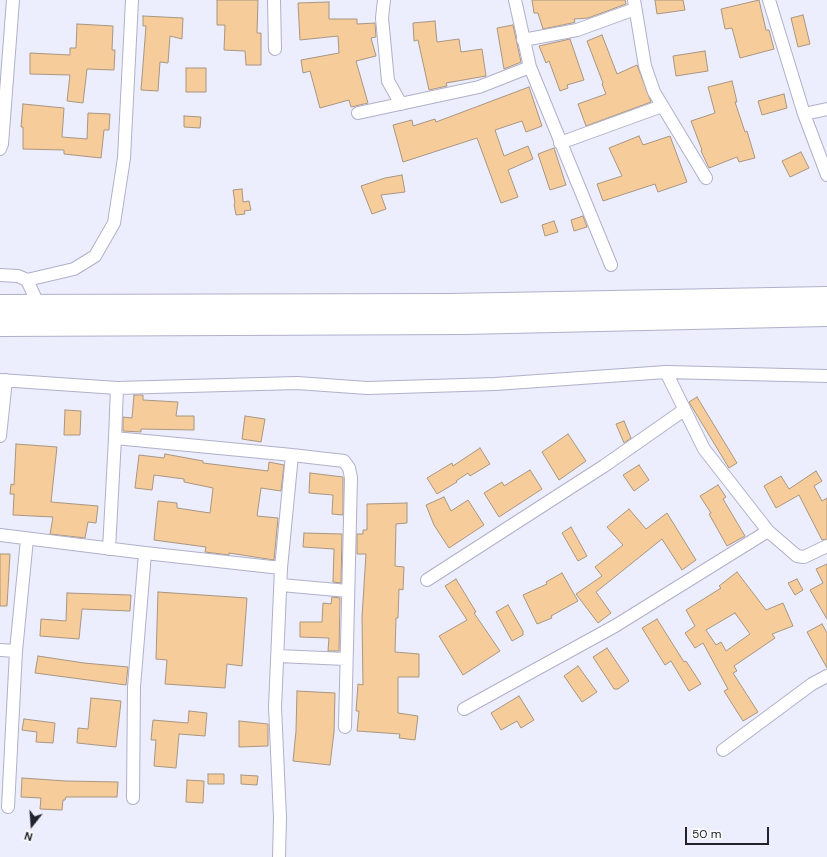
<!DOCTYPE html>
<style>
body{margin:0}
#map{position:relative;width:827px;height:857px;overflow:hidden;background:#ecedfd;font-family:"DM Sans",sans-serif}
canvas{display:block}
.north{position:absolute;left:12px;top:805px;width:40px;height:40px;-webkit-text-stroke:3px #fcfcfc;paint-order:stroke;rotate:197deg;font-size:11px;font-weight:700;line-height:16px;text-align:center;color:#21222b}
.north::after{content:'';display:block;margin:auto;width:14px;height:18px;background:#21222b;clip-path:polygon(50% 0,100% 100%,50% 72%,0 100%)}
.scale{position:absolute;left:685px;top:827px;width:84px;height:18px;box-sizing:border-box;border:2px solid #21222b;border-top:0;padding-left:5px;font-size:12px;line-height:14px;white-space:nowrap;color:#21222b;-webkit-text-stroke:3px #fcfcfc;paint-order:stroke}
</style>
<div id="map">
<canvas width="827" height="857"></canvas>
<div class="north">N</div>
<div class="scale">50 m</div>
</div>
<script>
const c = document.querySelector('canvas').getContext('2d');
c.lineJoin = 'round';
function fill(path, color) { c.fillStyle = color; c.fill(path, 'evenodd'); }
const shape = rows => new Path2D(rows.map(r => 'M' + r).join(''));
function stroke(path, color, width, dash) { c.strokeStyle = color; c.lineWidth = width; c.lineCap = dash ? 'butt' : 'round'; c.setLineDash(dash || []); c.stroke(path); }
const building = shape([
 [217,0,258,0,257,33,261,33,261,65,246,65,245,51,224,50,225,25,217,25,217,0],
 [532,0,625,0,626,4,588,18,574,19,575,22,572,23,543,29,538,13,534,13,532,0],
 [655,0,683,0,685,10,657,14,655,0],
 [759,0,766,30,769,30,774,49,740,58,732,28,725,29,721,9,759,0],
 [329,2,329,19,357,19,357,24,375,23,376,37,371,38,376,56,356,61,368,103,351,107,349,100,320,108,310,71,303,73,301,60,339,53,338,36,300,40,298,3,329,2],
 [803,15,810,44,798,47,791,18,803,15],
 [143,16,183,18,182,39,170,36,168,63,160,62,158,91,141,90,146,26,143,26,143,16],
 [435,21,437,42,459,39,461,52,482,49,486,76,446,83,447,86,429,90,418,40,414,41,413,23,435,21],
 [77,24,113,26,112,50,115,50,114,70,87,69,83,103,67,101,70,75,30,74,30,53,70,55,70,48,76,48,77,24],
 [513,25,521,62,504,69,497,28,513,25],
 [602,35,617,74,637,65,651,102,586,126,578,104,606,94,602,84,603,83,587,41,602,35],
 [570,39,584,80,567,85,568,88,560,91,549,61,546,63,539,46,570,39],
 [705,51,708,71,676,76,673,56,705,51],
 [186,68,206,68,206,92,186,92,186,68],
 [732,81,737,102,735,102,745,132,747,131,755,158,739,162,737,157,709,168,701,151,702,150,691,121,715,113,708,87,732,81],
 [529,87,542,126,526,132,522,121,495,130,504,156,528,146,533,159,508,170,518,197,501,203,477,138,403,162,393,125,412,120,413,126,435,119,436,122,529,87],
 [784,94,787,108,762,115,758,101,784,94],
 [23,104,64,108,62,137,87,139,88,113,110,114,109,130,104,130,101,158,64,154,64,150,23,149,23,127,21,127,23,104],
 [184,116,201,117,200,128,184,127,184,116],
 [639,136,643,145,670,136,687,182,658,192,655,184,603,201,597,184,622,176,609,148,639,136],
 [554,148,566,185,550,190,538,154,554,148],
 [801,152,809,168,790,177,782,161,801,152],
 [402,175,405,192,381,195,386,209,372,214,361,186,385,178,402,175],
 [242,189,243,202,249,201,251,210,244,211,245,214,236,215,234,204,235,203,233,190,242,189],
 [583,216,587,227,574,231,571,220,583,216],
 [554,221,558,232,545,236,542,225,554,221],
 [134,395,143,395,143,400,178,402,176,416,194,416,194,430,141,429,141,432,123,431,123,417,132,418,134,395],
 [697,397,737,463,729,468,689,402,697,397],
 [65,410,81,411,80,435,64,435,65,410],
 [245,416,265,419,261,442,242,439,245,416],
 [624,421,631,438,624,443,616,424,624,421],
 [568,434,586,461,559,480,542,452,568,434],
 [16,444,57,447,51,502,98,506,96,523,88,522,85,538,50,534,53,517,13,515,14,494,10,494,11,484,14,485,16,444],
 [480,448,490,464,470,476,468,473,456,481,457,482,437,494,427,478,452,463,453,466,480,448],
 [165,454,203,461,203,463,268,471,269,462,284,465,281,491,261,488,257,516,278,518,274,560,229,553,229,555,205,552,206,547,154,540,158,501,177,503,177,508,210,513,213,488,184,482,184,479,154,475,152,490,135,488,139,455,164,458,165,454],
 [639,465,649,480,634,491,623,475,639,465],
 [530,470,542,489,499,517,484,493,502,482,504,486,530,470],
 [816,471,822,481,814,486,822,501,827,498,827,539,822,540,799,495,776,508,764,486,781,476,789,489,816,471],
 [310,473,343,477,343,515,332,514,333,495,309,493,310,473],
 [718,485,726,497,723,499,745,536,727,546,709,514,711,513,700,496,718,485],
 [444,497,451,511,468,500,484,525,449,548,434,525,426,505,444,497],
 [407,503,407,523,396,524,395,566,404,567,403,590,399,589,398,618,396,618,395,652,419,654,419,677,398,677,398,713,418,716,415,740,399,738,400,734,357,731,359,711,356,711,358,684,363,685,362,617,366,554,357,554,357,534,363,534,363,530,367,530,367,504,407,503],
 [629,509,646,529,667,513,696,560,682,570,662,539,596,592,611,613,598,623,576,594,602,576,595,567,623,545,607,527,629,509],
 [571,527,587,556,578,561,562,533,571,527],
 [304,533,342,534,341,583,333,582,334,549,303,547,304,533],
 [0,554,10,554,7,606,0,606,0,554],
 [827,564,827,619,810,590,823,583,816,569,827,564],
 [737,572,766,610,783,603,793,626,772,634,775,638,734,666,737,671,733,673,758,712,743,721,724,691,728,689,703,643,695,648,685,633,695,626,686,610,721,588,719,586,737,572],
 [735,613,750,634,726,651,721,642,716,645,706,630,735,613],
 [562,573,578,601,551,616,552,618,537,624,523,595,547,584,546,582,562,573],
 [456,579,476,612,474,613,500,651,463,675,439,636,467,620,445,586,456,579],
 [797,579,803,590,795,595,788,583,797,579],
 [158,592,247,598,242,666,227,664,225,688,165,684,167,660,156,659,158,592],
 [67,593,131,595,130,611,82,609,79,639,40,636,41,619,66,621,67,593],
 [332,597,340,598,339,651,328,651,329,638,300,637,300,622,322,622,323,603,331,604,332,597],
 [508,605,523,631,523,635,512,641,496,612,508,605],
 [657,619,684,662,686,661,701,684,689,691,671,661,665,665,642,628,657,619],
 [822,624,827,633,827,668,807,632,822,624],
 [607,648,629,681,618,689,614,689,593,657,607,648],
 [38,656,84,663,128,667,126,685,35,673,38,656],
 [578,666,597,692,582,702,564,676,578,666],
 [297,691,335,693,334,732,330,765,293,761,296,731,297,691],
 [519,696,534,720,521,728,517,721,501,730,491,713,519,696],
 [91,698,121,701,116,747,77,743,78,728,88,729,91,698],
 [189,711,207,713,205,736,179,734,176,768,154,766,156,740,151,740,153,720,188,723,189,711],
 [24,719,55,723,53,743,36,742,37,732,22,730,24,719],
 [239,721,268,724,268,746,239,747,239,721],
 [208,774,224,774,224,784,208,784,208,774],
 [241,775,258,776,257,785,241,784,241,775],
 [22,778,66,781,118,782,117,797,66,797,65,800,63,800,62,810,40,809,41,798,21,797,22,778],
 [187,780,204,781,203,803,186,802,187,780]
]);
const minor = shape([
 [274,0,275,49],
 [384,0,382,18,388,81,401,104],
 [515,0,530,67,611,265],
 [634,0,645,66,654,92,706,178],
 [769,0,804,114,827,175],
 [523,40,577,30,635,9],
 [358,113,479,87,530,67],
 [804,114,827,109],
 [560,143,662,106],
 [0,149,2,144,13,0],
 [0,275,18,276,27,280,39,306],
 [27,280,74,269,95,256,114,223,124,158,132,0],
 [666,372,704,449,768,531,797,556,804,557,827,546],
 [0,380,117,388,297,383,367,388,495,384,666,372,827,376],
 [117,388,115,438,292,455,344,461,349,468,351,478,345,727],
 [0,436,6,380],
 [0,535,145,553,281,568],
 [109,549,115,438],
 [427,580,604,466,684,410],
 [281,585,348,591],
 [0,650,16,651],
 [278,656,346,659],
 [464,709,615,626,768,531],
 [723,750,812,684,827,676],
 [133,798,134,687,145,553],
 [8,807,16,651,27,539],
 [279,857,280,818,275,707,281,568,292,455]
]);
const motorway = shape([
 [0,306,449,305,827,298],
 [0,325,463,323,827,315]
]);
fill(building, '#f7cc9b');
stroke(building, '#a89681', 1);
stroke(minor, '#b0b0ca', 14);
stroke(motorway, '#b0b0ca', 24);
stroke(minor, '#fff', 12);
stroke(motorway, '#fff', 22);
</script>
